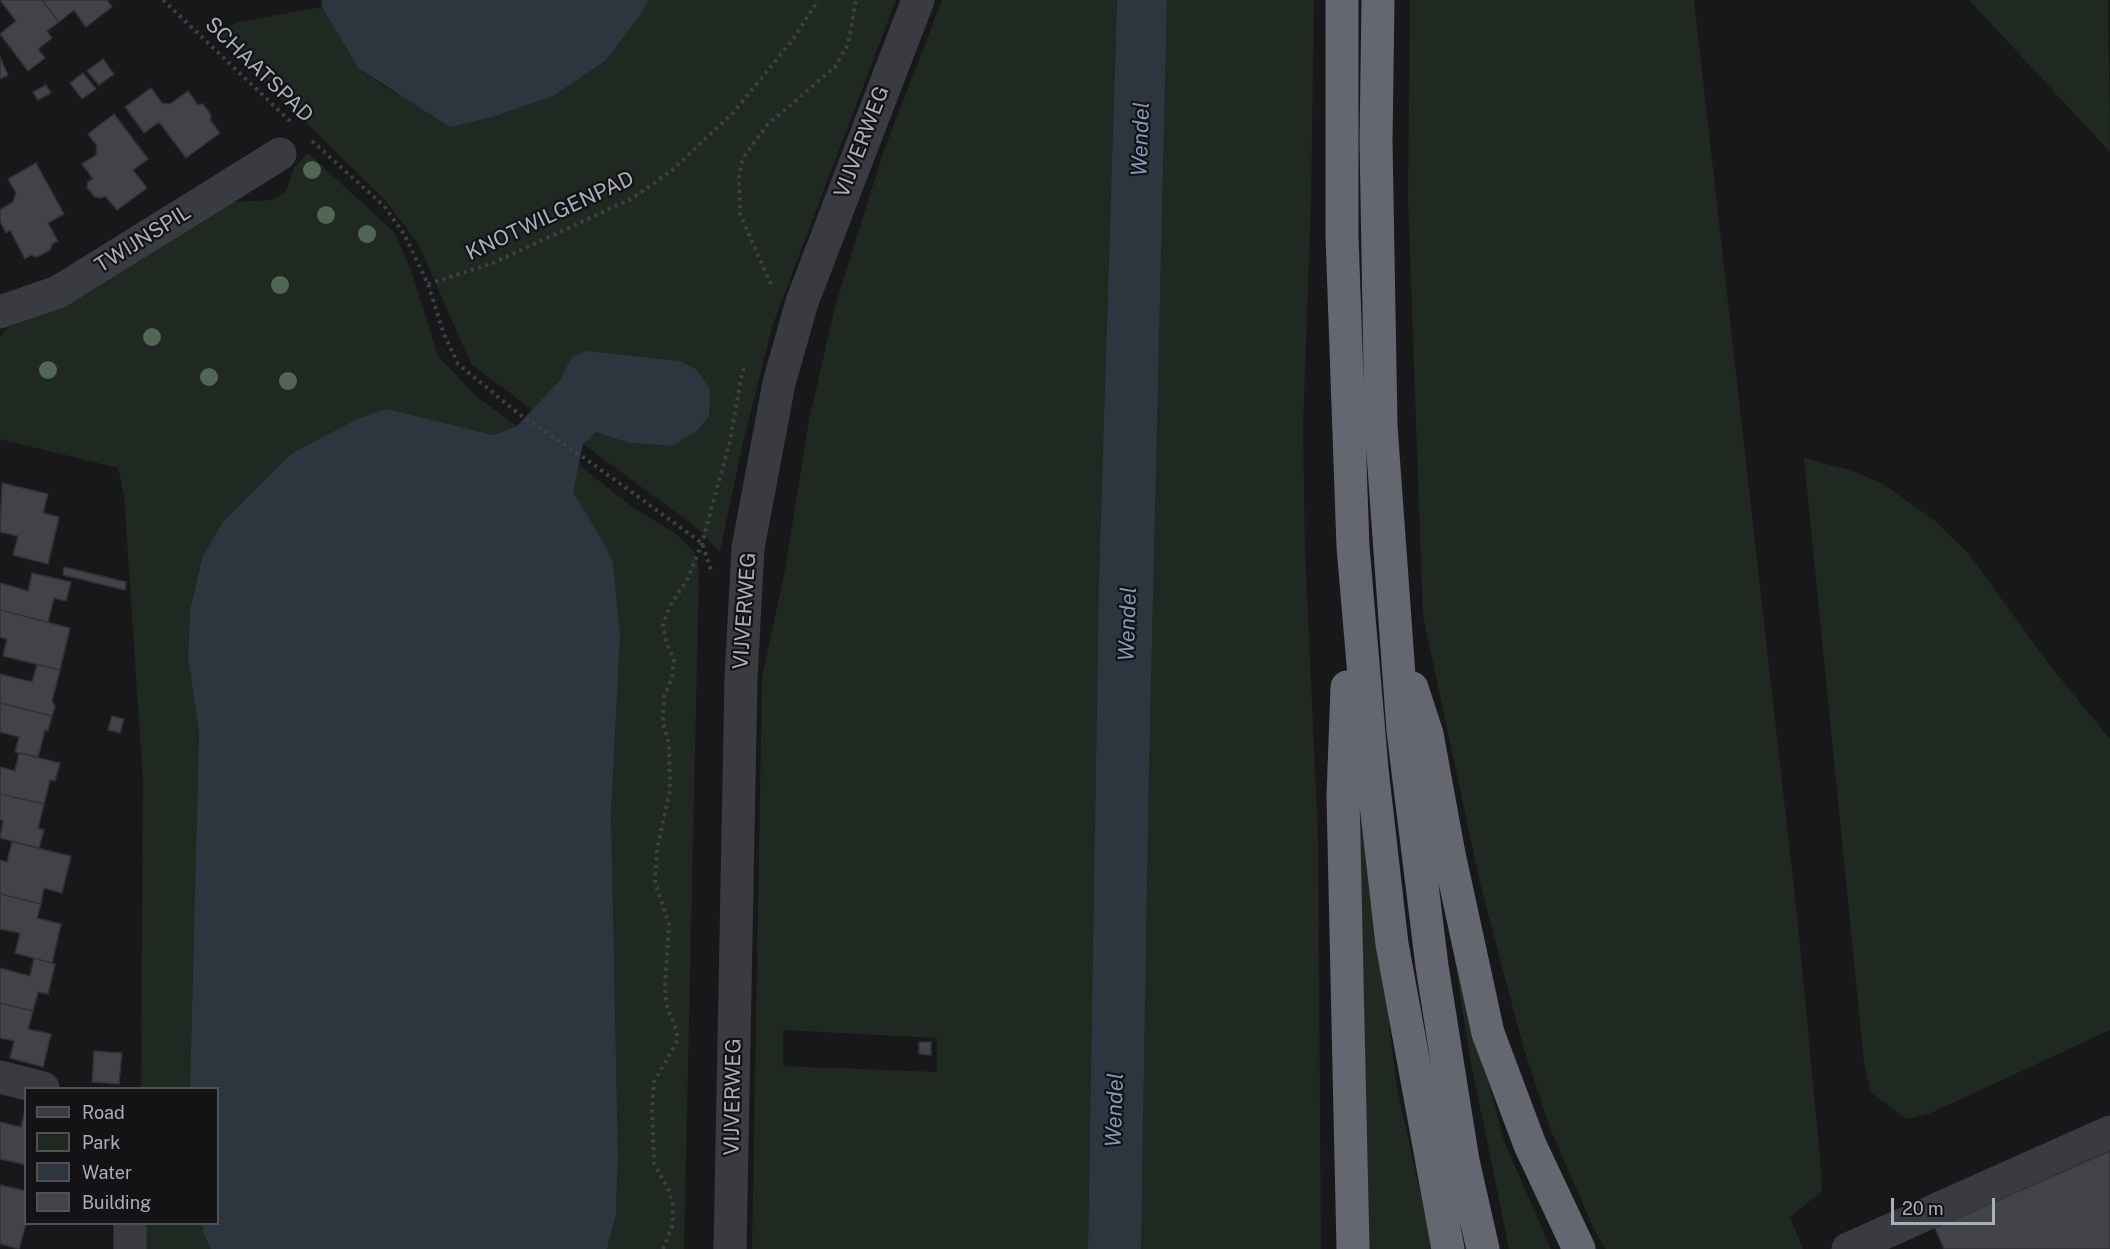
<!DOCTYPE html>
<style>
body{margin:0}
#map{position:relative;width:2110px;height:1249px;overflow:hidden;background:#18181a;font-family:"Public Sans",sans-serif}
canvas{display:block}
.legend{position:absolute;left:24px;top:1087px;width:195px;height:138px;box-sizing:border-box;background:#131315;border:2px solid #4f5157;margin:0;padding:8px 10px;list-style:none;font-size:18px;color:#a9aeba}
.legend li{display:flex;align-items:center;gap:12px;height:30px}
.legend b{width:30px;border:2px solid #4f5157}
.scale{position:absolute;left:1891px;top:1198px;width:104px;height:27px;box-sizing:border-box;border:3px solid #a9aeba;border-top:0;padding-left:8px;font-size:18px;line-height:21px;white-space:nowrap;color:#a9aeba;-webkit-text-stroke:4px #131315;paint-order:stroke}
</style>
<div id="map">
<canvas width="2110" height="1249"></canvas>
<ul class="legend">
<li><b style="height:8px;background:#3a3b41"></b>Road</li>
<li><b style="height:16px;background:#1f2821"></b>Park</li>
<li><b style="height:16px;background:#2d363f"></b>Water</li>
<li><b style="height:16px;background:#424347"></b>Building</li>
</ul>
<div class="scale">20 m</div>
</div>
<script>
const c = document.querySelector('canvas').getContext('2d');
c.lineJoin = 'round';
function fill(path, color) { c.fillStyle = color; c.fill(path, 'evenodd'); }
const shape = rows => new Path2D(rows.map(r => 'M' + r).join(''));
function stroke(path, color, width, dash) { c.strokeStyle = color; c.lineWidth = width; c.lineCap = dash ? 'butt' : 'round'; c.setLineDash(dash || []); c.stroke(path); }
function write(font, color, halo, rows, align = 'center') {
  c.font = font + ' "Public Sans",sans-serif'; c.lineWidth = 4.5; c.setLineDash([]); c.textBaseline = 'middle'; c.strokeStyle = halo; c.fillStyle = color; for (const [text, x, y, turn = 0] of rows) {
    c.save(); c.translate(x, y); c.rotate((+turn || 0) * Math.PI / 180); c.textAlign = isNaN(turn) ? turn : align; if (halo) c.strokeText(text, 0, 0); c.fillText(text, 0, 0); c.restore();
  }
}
const green = shape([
 [646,0,896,0,773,324,743,442,720,552,697,528,583,444,596,431,629,443,672,446,697,431,709,416,571,358,560,380,534,411,471,364,419,245,385,200,215,34,238,22,322,7,358,68,396,94],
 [942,0,1117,0,1099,576,1088,1249,752,1249,762,678,785,570,809,420,835,307,883,153],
 [783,1030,937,1038,937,1072,783,1066],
 [1167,0,1314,0,1311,200,1303,426,1305,550,1318,837,1321,1249,1141,1249,1149,772],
 [1410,0,1694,0,1798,924,1820,1157,1822,1191,1790,1217,1803,1249,1606,1249,1596,1234,1550,1128,1523,1046,1480,883,1423,616,1408,198],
 [1969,0,2108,0,2110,152],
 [308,153,394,232,410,267,438,356,477,397,517,426,493,435,478,431,243,502,223,523,202,558,190,610,188,657,199,732,190,1088,141,1088,143,781,124,495,118,468,0,439,0,337,7,328,61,305,232,202,272,200,286,192,294,168],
 [1804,458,1853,471,1883,484,1934,520,1967,552,2052,668,2110,739,2110,1030,1931,1113,1907,1119,1871,1093,1864,1063],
 [577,464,634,508,676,534,695,553,699,569,684,1249,607,1249,616,1214,618,1155,611,813,620,637,587,517,573,492],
 [1362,801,1397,1088,1433,1249,1367,1249,1348,802],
 [1454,954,1504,1141,1551,1249,1509,1249,1469,1053],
 [142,1224,202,1224,204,1235,211,1249,143,1249]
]);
const water = shape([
 [321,0,648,0,641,14,606,60,553,96,492,117,450,127,358,68,322,7],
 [1117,0,1167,0,1149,772,1141,1249,1088,1249,1099,576],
 [585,351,680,361,697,370,710,390,709,416,697,431,672,446,629,443,596,432,583,444,573,492,605,545,613,563,620,637,611,813,618,1155,616,1214,607,1249,211,1249,204,1235,202,1224,218,1224,218,1088,190,1088,199,732,188,657,190,610,202,558,222,523,291,454,359,418,387,409,493,435,517,426,560,380,571,358]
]);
const building = shape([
 [0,0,42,0,59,22,47,31,52,38,38,49,45,58,28,71,0,34,16,21,0,0],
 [42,0,107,0,112,7,86,27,74,10,59,22,42,0],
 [0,57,8,75,0,79,0,57],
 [103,59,114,74,99,85,87,71,103,59],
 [83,73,96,89,82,99,70,83,83,73],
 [46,85,51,93,38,100,33,92,46,85],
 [151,88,162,103,170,104,188,91,198,105,203,104,211,115,210,120,220,133,186,158,159,122,144,133,125,107,151,88],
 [114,114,148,159,133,170,147,188,117,210,105,196,101,198,95,197,87,188,88,182,93,179,82,164,96,155,97,146,88,134,114,114],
 [36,163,64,214,48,223,58,241,52,244,50,250,37,257,31,255,25,259,10,230,6,233,0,221,0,210,13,202,16,193,8,179,36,163],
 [2,483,48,494,43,513,59,517,48,564,13,555,18,536,0,532,2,483],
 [64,567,126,582,125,590,63,575,64,567],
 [32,573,71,582,66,601,54,598,48,622,0,610,0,583,28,591,32,573],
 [0,610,70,628,60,670,3,656,7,639,0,637,0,610],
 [37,665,60,670,52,701,55,706,52,716,0,703,0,674,32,682,37,665],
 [0,703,52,716,48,731,45,730,38,757,15,752,19,737,0,732,0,703],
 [112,716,124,719,120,733,108,730,112,716],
 [19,753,60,763,55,781,50,780,44,804,0,794,0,767,15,771,19,753],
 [0,794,44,804,38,828,44,830,39,848,0,838,3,821,0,820,0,794],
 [12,842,71,856,62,893,44,888,41,904,0,894,0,860,7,862,12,842],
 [0,894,41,904,37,918,61,924,52,963,15,953,20,933,0,929,0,894],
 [34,958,55,964,48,994,38,992,33,1011,0,1003,0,968,30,976,34,958],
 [0,1003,33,1011,28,1029,51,1034,43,1067,10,1058,14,1041,0,1038,0,1003],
 [919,1042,931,1042,931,1055,919,1054,919,1042],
 [94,1051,122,1053,119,1084,92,1082,94,1051],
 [25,1111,26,1165,0,1159,0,1122,21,1127,25,1111],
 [2110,1151,2110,1249,1944,1249,1935,1228,2110,1151],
 [0,1185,26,1191,26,1224,19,1249,0,1244,0,1185]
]);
const path = shape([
 [163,0,291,122],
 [312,141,384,206,404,234,428,284,444,334,458,364,519,414,583,457,702,543,711,570],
 [428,284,493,263,631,199,671,171,733,113,794,38,818,0],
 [771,284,740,214,739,176,743,158,767,125,835,67,848,44,856,0],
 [663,1249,672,1227,673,1206,669,1191,654,1163,652,1110,654,1082,676,1043,677,1033,666,1003,665,987,669,924,655,882,657,849,670,790,669,743,663,723,664,697,672,678,674,659,667,645,663,625,670,606,688,578,702,543,730,441,742,373,746,364]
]);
const minor = shape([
 [0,312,58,292,280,154],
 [0,1077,43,1088],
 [130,1224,130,1249],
 [730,1249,741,678,748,548,779,383,802,302,918,0],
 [1848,1249,2110,1132]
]);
const highway = shape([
 [1342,0,1342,236,1353,547,1372,769,1392,944,1448,1249],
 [1378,0,1376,141,1381,426,1403,731,1432,966,1463,1161,1483,1249],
 [1347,687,1343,796,1353,1249],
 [1412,688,1427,734,1449,854,1488,1033,1530,1145,1579,1249]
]);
const trees = [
 [312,170],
 [326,215],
 [367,234],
 [280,285],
 [152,337],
 [48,370],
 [209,377],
 [288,381]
];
const streetNames = [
 ["SCHAATSPAD",259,70,44],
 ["VIJVERWEG",862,142,-69],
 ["KNOTWILGENPAD",550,216,-25],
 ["TWIJNSPIL",143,239,-32],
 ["VIJVERWEG",745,611,-86],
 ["VIJVERWEG",733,1097,-89]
];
const waterNames = [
 ["Wendel",1141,139,-88],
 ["Wendel",1128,624,-88],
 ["Wendel",1115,1110,-88]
];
fill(green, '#1f2821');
fill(water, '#2d363f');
fill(building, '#424347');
stroke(building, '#323236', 1.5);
stroke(path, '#3e4046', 4, [3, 4.5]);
stroke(minor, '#3a3b41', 33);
stroke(highway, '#646770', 33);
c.fillStyle = '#516654';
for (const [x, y] of trees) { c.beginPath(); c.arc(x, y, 9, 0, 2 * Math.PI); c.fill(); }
write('21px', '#a9aeba', '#131315', streetNames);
write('italic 22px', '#7f99b6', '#131315', waterNames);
</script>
